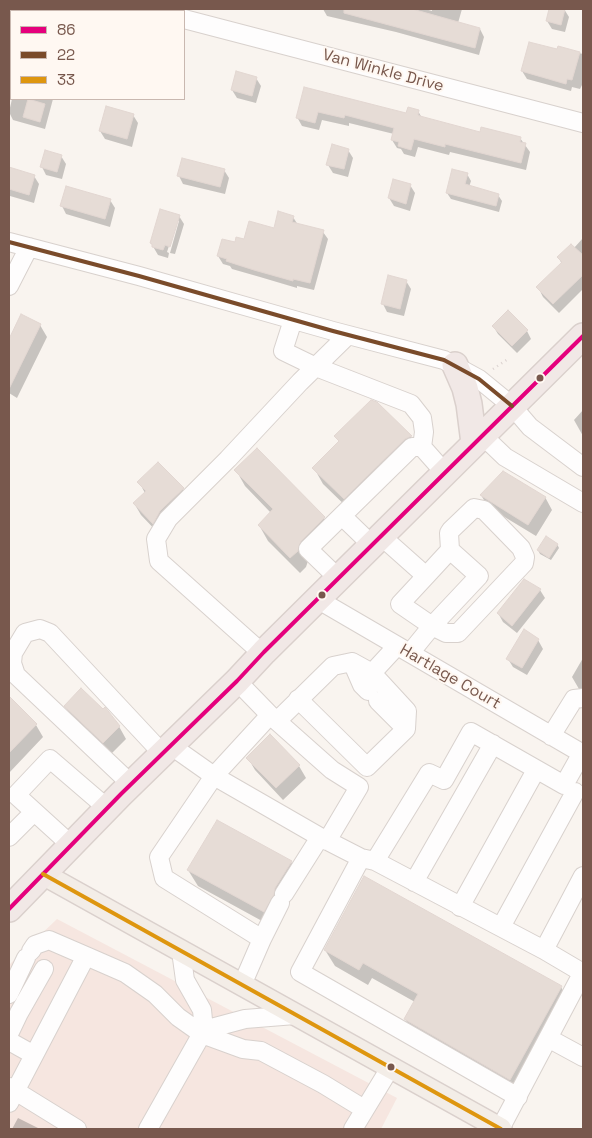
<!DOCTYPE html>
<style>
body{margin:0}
#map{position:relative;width:592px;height:1138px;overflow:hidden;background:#f9f4ef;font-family:"Space Grotesk",sans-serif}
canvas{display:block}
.frame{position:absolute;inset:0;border:10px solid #78584d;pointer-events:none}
.legend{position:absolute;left:10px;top:10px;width:175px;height:90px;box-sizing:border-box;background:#fff8f2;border:1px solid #c9b8b0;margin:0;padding:6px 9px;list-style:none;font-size:15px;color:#78584d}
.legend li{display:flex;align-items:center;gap:10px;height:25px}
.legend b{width:25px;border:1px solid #c9b8b0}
</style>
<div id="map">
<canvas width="592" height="1138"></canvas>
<div class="frame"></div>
<ul class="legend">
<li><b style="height:6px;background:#e5007d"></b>86</li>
<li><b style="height:6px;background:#7a4b2a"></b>22</li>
<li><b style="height:6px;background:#de960f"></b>33</li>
</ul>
</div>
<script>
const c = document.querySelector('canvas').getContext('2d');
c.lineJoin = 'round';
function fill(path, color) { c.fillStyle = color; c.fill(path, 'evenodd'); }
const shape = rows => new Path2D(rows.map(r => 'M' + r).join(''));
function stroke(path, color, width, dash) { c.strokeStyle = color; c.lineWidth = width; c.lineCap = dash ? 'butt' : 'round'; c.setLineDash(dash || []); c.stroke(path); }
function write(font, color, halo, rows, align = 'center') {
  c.font = font + ' "Space Grotesk",sans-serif'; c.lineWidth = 4; c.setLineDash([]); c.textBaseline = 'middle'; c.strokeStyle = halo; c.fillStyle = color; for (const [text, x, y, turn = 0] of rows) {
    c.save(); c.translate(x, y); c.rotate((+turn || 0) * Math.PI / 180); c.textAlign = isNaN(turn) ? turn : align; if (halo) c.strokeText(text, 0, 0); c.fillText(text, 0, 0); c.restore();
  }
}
const commercial = shape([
 [57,919,397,1098,381,1129,9,1129,9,965]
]);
const shadow = shape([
 [323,9,425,9,432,11,432,9,462,9,458,23,480,29,484,37,479,55,396,32,327,16],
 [550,9,564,9,569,17,565,32,552,29,547,21],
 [9,26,11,27,11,56,9,56],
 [559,48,583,54,583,85,582,85,580,89,572,87,571,91,527,79,522,71,558,51],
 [256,78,261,86,256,103,237,98,232,90],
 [305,89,407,114,418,111,422,118,481,133,520,138,530,152,526,170,450,152,449,155,418,147,415,157,404,154,401,149,397,148,392,140,394,134,349,123,349,126,322,120,319,130,302,126,297,117],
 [12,99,53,99,45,129,13,120,9,112],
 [133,115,138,123,132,147,105,139,100,131],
 [348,150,353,158,348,177,333,173,328,165],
 [61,156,66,164,62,179,46,175,42,167],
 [10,169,34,176,39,184,34,203,10,196,9,175],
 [224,170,229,178,225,194,183,184,179,176],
 [467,174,471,181,469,187,498,195,502,201,499,212,451,199,447,193],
 [410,185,415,193,410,211,394,206,389,198],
 [110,200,115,208,110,227,66,214,62,206],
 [179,216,184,224,175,254,170,253,179,221,177,221,167,252,169,253,168,258,158,255,151,243],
 [293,217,298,225,323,232,328,239,314,290,297,286,297,288,260,277,232,269,230,266,223,264,218,256,236,244,275,230],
 [583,238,583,289,559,313,543,297,538,287,562,264,558,257,574,248],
 [406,281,411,289,404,316,387,312,383,304],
 [22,316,40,325,47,337,17,398,9,393,9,342],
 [493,326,527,331,531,339,517,353,498,334],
 [377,403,411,437,420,453,414,455,354,514,323,484,314,468,339,442,336,436],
 [583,410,583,436,574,420],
 [257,449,324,518,334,534,309,558,306,567,300,573,268,541,259,525,271,513,245,486,236,470],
 [139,482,183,489,190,501,160,535,141,515,134,503,145,493],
 [481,495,545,497,552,510,536,536,488,507],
 [557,544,559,548,551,560,540,554,538,550],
 [524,581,540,590,545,598,517,633,503,622,498,613],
 [538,640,543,649,527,675,513,667,508,659],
 [583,658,583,692,579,689,572,677],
 [11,700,36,725,43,737,9,773,9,702],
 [65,706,116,721,126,739,111,754,72,718],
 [248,758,299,766,306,778,283,800,255,770],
 [291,862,301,878,273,927,198,886,188,870],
 [325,950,561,987,570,1003,519,1095,414,1035,405,1019,415,1002,372,978,368,985,335,966],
 [18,1118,40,1129,12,1129]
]);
const building = shape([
 [344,9,412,9,480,28,475,48,344,13,344,9],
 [549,9,565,9,561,25,546,21,549,9],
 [529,42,557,49,558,46,580,52,572,80,567,79,566,84,521,71,529,42],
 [236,71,257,77,252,96,231,90,236,71],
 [304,87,406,113,408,107,419,110,418,115,420,116,480,132,481,127,521,137,520,142,526,143,521,163,445,144,445,147,414,139,411,150,398,146,399,142,391,140,394,128,345,115,344,118,318,112,315,123,296,118,304,87],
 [28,99,45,104,40,122,23,117,28,99],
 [106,106,134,114,127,139,99,131,106,106],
 [332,144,349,149,344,169,326,165,332,144],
 [45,150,62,155,57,172,40,167,45,150],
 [182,158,225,169,220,187,177,176,182,158],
 [9,167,35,175,29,195,9,189,9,167],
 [452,169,468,173,465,184,499,194,496,206,446,193,452,169],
 [393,179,411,184,406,204,388,198,393,179],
 [66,186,111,199,105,219,60,206,66,186],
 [160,209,180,215,170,247,165,245,163,250,152,247,152,244,150,243,160,209],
 [278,211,294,216,292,222,324,230,310,283,293,279,293,281,254,270,226,261,227,259,217,256,222,239,235,242,236,237,244,239,249,221,274,228,278,211],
 [571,244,583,255,583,275,553,304,536,287,562,262,557,257,571,244],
 [388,275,407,280,400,309,381,304,388,275],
 [508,310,528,330,512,346,492,326,508,310],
 [21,314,41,324,9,389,9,339,21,314],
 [371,400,377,402,412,436,405,439,344,499,312,468,339,441,334,436,371,400],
 [257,448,325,517,301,541,298,551,290,558,258,525,273,509,234,470,257,448],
 [158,462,184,488,160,511,153,524,133,503,146,491,137,482,158,462],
 [503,471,546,497,528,525,480,495,503,471],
 [546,536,558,544,549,558,537,550,546,536],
 [524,579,541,589,512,626,497,613,524,579],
 [524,629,539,639,522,668,506,659,524,629],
 [81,688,103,709,105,707,120,726,103,743,64,706,81,688],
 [9,696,37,724,9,753,9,696],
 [270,734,300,765,276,788,246,758,270,734],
 [217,820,292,861,275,888,274,895,264,912,187,870,217,820],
 [364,876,562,986,510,1080,404,1019,418,994,363,963,359,970,324,950,364,876]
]);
const path = shape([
 [493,369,508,359]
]);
const minor = shape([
 [143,9,152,11],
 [184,19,583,123],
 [9,242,139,276,333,331,444,360,479,379,512,406,530,427,583,467],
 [9,286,29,247],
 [293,320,283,351,316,367,411,404,422,418,424,432,422,447,445,473],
 [482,435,505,457,583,503],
 [342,516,372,545],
 [381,536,426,576,400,604,432,626,479,576,450,550,426,576],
 [339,579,308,549,412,447,422,447],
 [317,599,583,754],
 [264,652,253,645,159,561,156,539,168,519,228,459,300,382,348,335],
 [410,653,432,626,446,633,458,633,524,563,525,557,521,548,484,510,474,508,451,530,449,533,450,550],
 [352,662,362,685,368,691],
 [237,681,270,715,332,770,359,787,327,841],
 [298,699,367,767,406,729,407,711,372,673],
 [378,701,406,729],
 [277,721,333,666,352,662,372,673,397,646],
 [551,736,574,699,583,698],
 [170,745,214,776,320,837,361,858,375,861,429,773,444,780,471,732,564,785,582,753],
 [131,784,16,675,12,663,13,653,25,633,40,629,50,633,163,754],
 [9,837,34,812],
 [71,845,16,795,50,759,107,808],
 [361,858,300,972,518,1097],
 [375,861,544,950,583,973],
 [414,882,493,744],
 [284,894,320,837],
 [460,907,536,770],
 [501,927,575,792],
 [262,939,164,878,159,857,214,776,270,715],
 [544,950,583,876],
 [31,951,35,945,49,940,86,956],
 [181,951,185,980,202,1010,204,1030,245,1019,295,1015],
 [242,985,262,939,280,903],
 [9,994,26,958],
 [9,1034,19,1013,44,969],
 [548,1038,583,1057],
 [9,1041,34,1055],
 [9,1087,77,1129],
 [9,1103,86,956,125,973,155,994,178,1017,202,1034,243,1049,261,1051,323,1084,364,1109],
 [148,1129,204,1030],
 [353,1129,390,1068],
 [500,1129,583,972]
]);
const major = shape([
 [43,874,501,1129]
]);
const highway = shape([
 [455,365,465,388,469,404,474,443],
 [9,909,121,794,237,681,264,652,583,336]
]);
const bus1 = shape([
 [9,909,121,794,237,681,264,652,583,336]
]);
const bus2 = shape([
 [9,242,139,276,333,331,444,360,479,379,512,406]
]);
const bus3 = shape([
 [43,874,501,1129]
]);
const markers = [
 [540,378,4.5,"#78584d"],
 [322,595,4.5,"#78584d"],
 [391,1067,4.5,"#78584d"]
];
const streetNames = [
 ["Van Winkle Drive",383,71,15],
 ["Hartlage Court",450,677,30]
];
fill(commercial, '#f6e6e0');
fill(shadow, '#0003');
fill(building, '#e6dcd6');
stroke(building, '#e2d6d1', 1);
stroke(minor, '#d8d1cd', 20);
stroke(major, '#dad0cc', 24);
stroke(highway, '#dad0cc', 28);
stroke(path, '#dbd2d0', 2.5, [1, 4]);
stroke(minor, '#fefdfd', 18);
stroke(major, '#f3ede7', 21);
stroke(highway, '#f1e8e6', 25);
stroke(bus1, '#e5007d', 4);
stroke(bus2, '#7a4b2a', 4);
stroke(bus3, '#de960f', 4);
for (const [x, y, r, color] of markers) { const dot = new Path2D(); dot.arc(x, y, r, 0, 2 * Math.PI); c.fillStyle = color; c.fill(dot); stroke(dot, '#fff8f2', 2); }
write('16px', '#78584d', '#fff8f2', streetNames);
</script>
